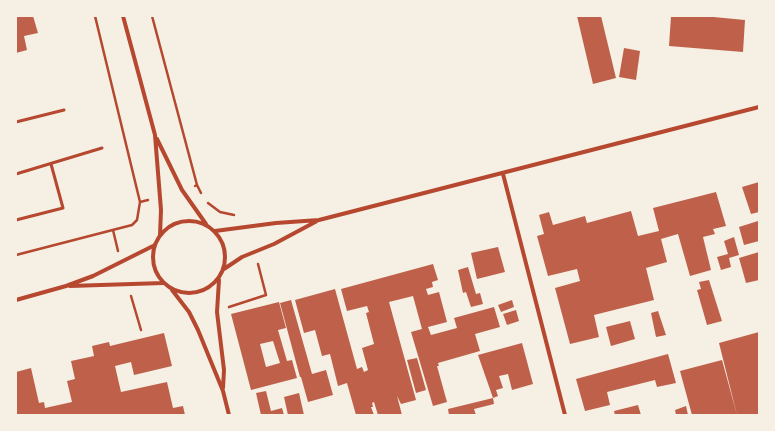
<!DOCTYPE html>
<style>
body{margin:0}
#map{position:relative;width:775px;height:431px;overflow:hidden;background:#f6efe4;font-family:Arial,sans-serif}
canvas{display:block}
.frame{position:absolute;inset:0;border:17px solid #f6efe4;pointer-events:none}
</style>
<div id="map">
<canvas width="775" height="431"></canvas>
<div class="frame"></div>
</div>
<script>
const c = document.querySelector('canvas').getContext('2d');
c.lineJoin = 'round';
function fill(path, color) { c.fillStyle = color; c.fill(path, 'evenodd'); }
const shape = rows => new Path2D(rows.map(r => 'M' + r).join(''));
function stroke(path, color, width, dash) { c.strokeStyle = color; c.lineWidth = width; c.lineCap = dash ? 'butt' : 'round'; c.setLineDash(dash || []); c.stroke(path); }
const building = shape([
 [16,16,33,16,38,33,24,36,27,50,16,53],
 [577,16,601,16,616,78,593,84],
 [671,16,703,16,745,20,743,52,669,46],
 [624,48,640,51,636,80,619,77],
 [759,182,759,212,751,214,742,187],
 [716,192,726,226,713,229,715,234,703,237,711,270,690,276,678,234,661,239,667,262,646,268,654,300,594,315,599,337,570,344,555,288,580,281,577,269,548,276,537,236,544,234,539,215,549,212,553,225,585,216,587,223,631,211,638,236,659,231,653,208],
 [758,221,759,241,744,245,739,227],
 [734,237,739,255,729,258,731,267,721,270,717,257,728,254,724,241],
 [498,247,505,272,477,279,471,253],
 [759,252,759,280,746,283,739,258],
 [433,264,438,280,432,282,433,287,426,289,428,295,439,292,447,322,428,327,431,335,457,328,454,318,494,307,500,327,475,334,480,351,438,363,439,366,437,366,447,402,433,406,411,332,422,329,413,296,389,302,416,400,401,404,397,396,402,415,378,415,374,402,372,403,373,407,371,407,374,415,356,415,347,383,338,386,330,354,322,356,315,330,304,333,295,300,335,289,357,369,362,367,364,372,368,370,362,348,374,344,366,313,369,312,367,306,347,311,341,289],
 [468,267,476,294,480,293,483,304,471,307,466,292,463,293,458,270],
 [709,280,722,321,707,325,697,290,701,289,699,282],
 [291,300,312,374,326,370,333,395,308,402,301,377,300,377,280,303],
 [512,300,514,307,501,312,498,305],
 [279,302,286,328,278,330,287,361,292,360,297,378,251,390,231,314],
 [273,341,280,363,266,367,260,344],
 [516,310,519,321,507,325,503,314],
 [658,311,666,335,656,337,651,313],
 [630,321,635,339,611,346,606,327],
 [759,332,759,415,737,415,719,343],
 [164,333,172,366,134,375,131,362,115,366,121,392,167,382,173,408,183,406,185,415,16,415,16,372,31,368,39,403,44,402,45,408,72,402,67,381,75,379,71,361,94,356,92,346,109,342,110,346],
 [522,343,533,384,512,390,508,374,499,376,503,388,496,390,498,396,493,398,478,355],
 [668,354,676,383,657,387,655,380,607,392,610,405,585,411,576,379],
 [417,358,426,390,416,393,407,360],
 [722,360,737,415,692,415,680,371],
 [266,391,271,411,282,408,284,415,261,415,256,393],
 [299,393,304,415,288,415,284,397],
 [493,398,494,404,474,409,476,415,449,415,448,409],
 [638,405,641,415,615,415,614,411],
 [686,406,688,415,676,415,675,410]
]);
const path = shape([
 [95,16,140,202],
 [152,16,197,185],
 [195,186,197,185,201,193],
 [208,203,220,212,234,215],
 [113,230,118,251],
 [16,255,132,225,137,220,140,202,148,200],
 [131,296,141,330],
 [229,307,266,295,258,264]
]);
const service = shape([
 [16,122,64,110],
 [16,174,102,148],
 [16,220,63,208,51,164]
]);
const minor = shape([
 [123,16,155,135,161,210,160,235],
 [157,139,182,190,206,224],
 [503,174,565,415],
 '153 257a36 36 0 1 1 72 0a36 36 0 1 1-72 0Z',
 [215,231,276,223,319,220,759,107],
 [224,269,242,257,274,244,317,221],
 [219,280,217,312,224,370,223,388],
 [70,286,163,283],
 [172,290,189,312,198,330,223,391,229,415],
 [16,300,66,286,93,276,155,245]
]);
fill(building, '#bf614a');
stroke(path, '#b5482f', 2.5);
stroke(service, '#b5482f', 3);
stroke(minor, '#b5482f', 4);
</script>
